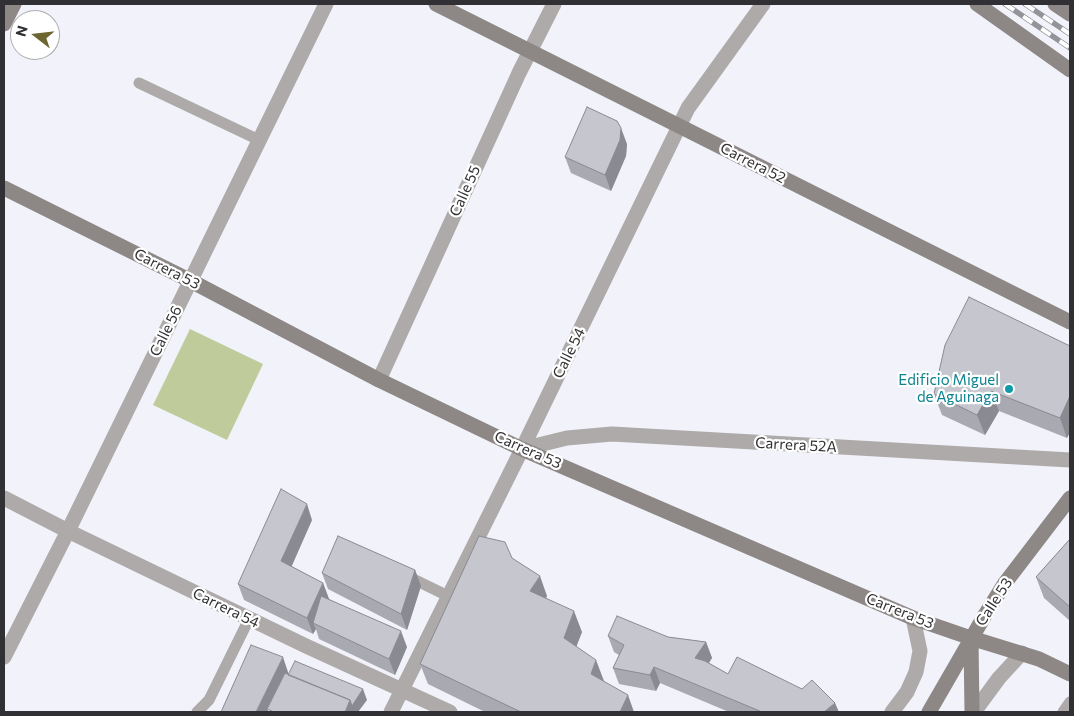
<!DOCTYPE html>
<style>
body{margin:0}
#map{position:relative;width:1074px;height:716px;overflow:hidden;background:#f1f2fa;font-family:Commissioner,sans-serif}
canvas{display:block}
.frame{position:absolute;inset:0;border:5px solid #313135;pointer-events:none}
.north{position:absolute;left:10px;top:10px;width:50px;height:50px;box-sizing:border-box;background:#fff;border:1px solid #adadae;border-radius:50%;rotate:286deg;font-size:14px;font-weight:700;line-height:20px;text-align:center;color:#313135}
.north::after{content:'';display:block;margin:auto;width:18px;height:22px;background:#6d6633;clip-path:polygon(50% 0,100% 100%,50% 72%,0 100%)}
</style>
<div id="map">
<canvas width="1074" height="716"></canvas>
<div class="frame"></div>
<div class="north">N</div>
</div>
<script>
const c = document.querySelector('canvas').getContext('2d');
c.lineJoin = 'round';
function fill(path, color) { c.fillStyle = color; c.fill(path, 'evenodd'); }
const shape = rows => new Path2D(rows.map(r => 'M' + r).join(''));
function stroke(path, color, width, dash) { c.strokeStyle = color; c.lineWidth = width; c.lineCap = dash ? 'butt' : 'round'; c.setLineDash(dash || []); c.stroke(path); }
function write(font, color, halo, rows, align = 'center') {
  c.font = font + ' Commissioner,sans-serif'; c.lineWidth = 4.5; c.setLineDash([]); c.textBaseline = 'middle'; c.strokeStyle = halo; c.fillStyle = color; for (const [text, x, y, turn = 0] of rows) {
    c.save(); c.translate(x, y); c.rotate((+turn || 0) * Math.PI / 180); c.textAlign = isNaN(turn) ? turn : align; if (halo) c.strokeText(text, 0, 0); c.fillText(text, 0, 0); c.restore();
  }
}
const green = shape([
 [190,329,263,364,227,440,153,405]
]);
const lane = shape([
 [139,83,259,140],
 [407,576,448,596],
 [197,712,209,700,249,619],
 [1063,712,1070,702]
]);
const street = shape([
 [379,380,519,73,554,4],
 [522,449,567,438,612,434,1070,460],
 [4,498,68,531,306,646,450,712],
 [4,657,68,531,326,4],
 [391,712,522,449,688,108,763,4],
 [892,712,907,692,916,672,920,651,913,618],
 [974,712,999,678,1022,653]
]);
const secondary = shape([
 [436,4,1070,322],
 [977,4,1070,70],
 [1055,4,1070,14],
 [4,24,14,4],
 [4,188,191,281,379,380,522,449,913,618,971,638,1039,659,1070,674],
 [971,640,972,712],
 [929,712,985,615,1005,583,1070,498]
]);
const rail = shape([
 [1005,4,1070,48],
 [1025,4,1070,34]
]);
const wall = shape([
 [627,144,626,156,611,191,571,173,565,157],
 [1070,346,1070,432,1067,438,999,411,985,435,942,415,934,394],
 [312,520,291,566,323,583,329,599,407,647,395,675,319,639,316,629,313,634,244,600,238,584],
 [1070,539,1070,621,1044,598,1036,577],
 [512,558,547,596,546,598,582,632,576,646,604,681,634,712,485,712,428,684,420,664],
 [415,570,421,586,407,630,328,589,322,573],
 [608,636,668,637,706,642,712,658,709,663,728,674,839,712,729,712,660,683,656,691,619,684,613,668,619,655,614,652]
]);
const shadedWall = shape([
 [621,128,627,144,626,156,611,191,605,175],
 [991,391,999,411,985,435,977,415],
 [1070,396,1070,432,1067,438,1060,418],
 [307,504,312,520,287,577,281,561],
 [415,570,421,586,407,630,401,614],
 [540,576,547,596,538,612,530,591],
 [323,583,329,599,317,625,313,623,316,629,313,634,307,618],
 [574,611,582,632,572,658,564,638],
 [401,631,407,647,395,675,389,659],
 [706,642,712,658,701,674,695,658],
 [283,657,290,678,267,709,269,712,256,712],
 [596,660,604,681,591,674],
 [654,667,660,683,656,691,650,675],
 [363,689,367,700,358,712,345,712,350,700],
 [628,695,634,712,620,712],
 [835,703,839,712,824,712]
]);
const building = shape([
 [587,107,617,121,621,128,620,140,605,175,565,157,587,107],
 [969,297,1070,346,1070,396,1060,418,991,391,977,415,934,394,945,345,969,297],
 [281,489,307,504,281,561,323,583,307,618,238,584,281,489],
 [338,536,415,570,401,614,322,573,338,536],
 [479,536,505,542,512,558,540,576,530,591,574,611,564,638,596,660,591,674,628,695,620,712,521,712,420,664,479,536],
 [1070,539,1070,607,1036,577,1070,539],
 [321,596,401,631,389,659,313,623,321,596],
 [617,616,668,637,706,642,695,658,705,661,728,674,737,657,802,689,812,680,835,703,824,712,762,712,654,667,650,675,613,668,624,645,608,636,617,616],
 [251,645,283,657,256,712,221,712,251,645],
 [295,661,363,689,352,706,350,700,288,675,295,661],
 [285,673,350,700,345,712,274,712,267,709,285,673]
]);
const markers = [
 [1009,389,5,"#0f9aa8"]
];
const streetNames = [
 ["Carrera 52",753,163,27],
 ["Calle 55",465,191,-66],
 ["Carrera 53",167,269,27],
 ["Calle 56",166,331,-64],
 ["Calle 54",569,353,-64],
 ["Carrera 52A",796,445,3],
 ["Carrera 53",528,450,24],
 ["Calle 53",994,602,-57],
 ["Carrera 54",226,608,26],
 ["Carrera 53",900,611,22]
];
const cultureNames = [
 ["Edificio Miguel",999,380],
 ["de Aguinaga",999,397]
];
fill(green, '#c0cb9c');
stroke(lane, '#aeaaa9', 11);
stroke(street, '#aeaaa9', 15);
stroke(secondary, '#8d8785', 15);
stroke(rail, '#93949a', 5.5);
stroke(rail, '#fff', 4, [11]);
fill(wall, '#a9aab1');
fill(shadedWall, '#8a8b90');
fill(building, '#c5c6ce');
stroke(building, '#8a8b90', 1);
for (const [x, y, r, color] of markers) { const dot = new Path2D(); dot.arc(x, y, r, 0, 2 * Math.PI); c.fillStyle = color; c.fill(dot); stroke(dot, '#fff', 2); }
write('15px', '#313135', '#fff', streetNames);
write('15px', '#0d838f', '#fff', cultureNames, 'right');
</script>
